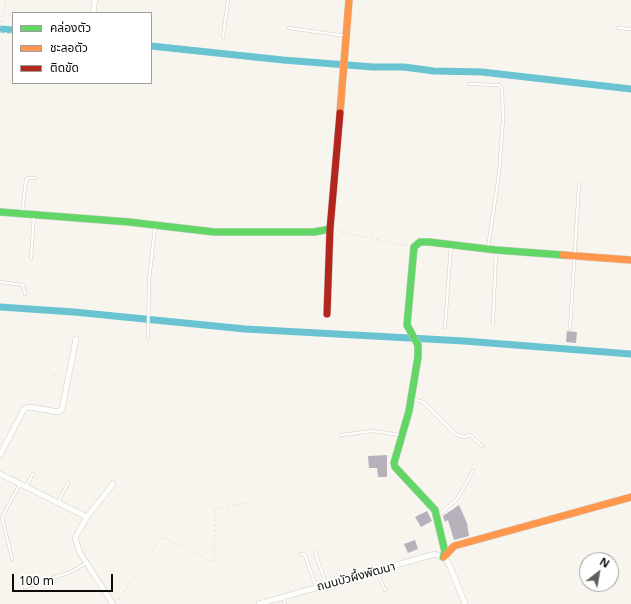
<!DOCTYPE html>
<meta charset="utf-8">
<style>
body{margin:0}
#map{position:relative;width:631px;height:604px;overflow:hidden;background:#f7f5ee;font-family:"Noto Sans","Noto Sans Thai",sans-serif}
canvas{display:block}
.legend{position:absolute;left:12px;top:12px;width:140px;height:72px;box-sizing:border-box;background:#fff;border:1px solid #9e9e9c;margin:0;padding:5px 7px;list-style:none;font-size:12px;color:#0d0c08}
.legend li{display:flex;align-items:center;gap:8px;height:20px}
.legend b{width:20px;border:1px solid #9e9e9c}
.north{position:absolute;left:579px;top:552px;width:40px;height:40px;box-sizing:border-box;background:#fff;border:1px solid #9e9e9c;border-radius:50%;rotate:31deg;font-size:11px;font-weight:700;line-height:16px;text-align:center;color:#0d0c08}
.north::after{content:'';display:block;margin:auto;width:14px;height:18px;background:#5f5e58;clip-path:polygon(50% 0,100% 100%,50% 72%,0 100%)}
.scale{position:absolute;left:12px;top:574px;width:101px;height:18px;box-sizing:border-box;border:2px solid #0d0c08;border-top:0;padding-left:5px;font-size:12px;line-height:14px;white-space:nowrap;color:#0d0c08;-webkit-text-stroke:3px #fff;paint-order:stroke}
</style>
<div id="map">
<canvas width="631" height="604"></canvas>
<ul class="legend">
<li><b style="height:5px;background:#63d668"></b>คล่องตัว</li>
<li><b style="height:5px;background:#ff974d"></b>ชะลอตัว</li>
<li><b style="height:5px;background:#b3261e"></b>ติดขัด</li>
</ul>
<div class="north">N</div>
<div class="scale">100 m</div>
</div>
<script>
const c = document.querySelector('canvas').getContext('2d');
c.lineJoin = 'round';
const shape = rows => new Path2D(rows.map(r => 'M' + r).join(''));
function stroke(path, color, width, dash) { c.strokeStyle = color; c.lineWidth = width; c.lineCap = dash ? 'butt' : 'round'; c.setLineDash(dash || []); c.stroke(path); }
function fill(path, color) { c.fillStyle = color; c.fill(path, 'evenodd'); }
function write(font, color, halo, rows, align = 'center') {
  c.font = font + ' "Noto Sans","Noto Sans Thai",sans-serif'; c.lineWidth = 3; c.setLineDash([]); c.textBaseline = 'middle'; c.strokeStyle = halo; c.fillStyle = color; for (const [text, x, y, turn = 0] of rows) {
    c.save(); c.translate(x, y); c.rotate((+turn || 0) * Math.PI / 180); c.textAlign = isNaN(turn) ? turn : align; if (halo) c.strokeText(text, 0, 0); c.fillText(text, 0, 0); c.restore();
  }
}
const canal = shape([
 [0,29,13,30],
 [151,46,283,60,373,67,404,67,434,71,482,72,631,89],
 [0,307,74,312,245,329,464,341,631,354]
]);
const building = shape([
 [567,331,577,332,576,343,566,342],
 [387,455,387,477,378,477,377,468,369,468,368,456],
 [459,505,467,523,469,536,454,540,448,520,445,522,443,516],
 [427,511,432,521,421,527,415,517],
 [415,540,418,549,408,553,404,544]
]);
const path = shape([
 [0,27,6,0],
 [0,32,13,33],
 [337,231,408,246],
 [53,375,62,376],
 [118,600,162,537,214,562,215,509,252,502]
]);
const lane = shape([
 [289,28,346,36],
 [618,28,631,29],
 [223,37,228,0],
 [469,84,499,85,502,89,503,119,499,174,488,248],
 [22,213,26,180,28,178,35,178],
 [31,258,34,215],
 [0,282,23,285,25,294],
 [493,323,496,252],
 [445,327,451,246],
 [570,328,579,184],
 [148,337,149,282,155,226],
 [412,399,423,402,455,434,464,437,470,435,482,446],
 [341,435,373,431,400,435],
 [26,486,33,474],
 [58,502,68,483],
 [438,516,457,499,473,471],
 [315,552,326,584],
 [300,554,305,555,316,587],
 [12,559,2,517,20,484],
 [376,571,385,590],
 [25,587,71,572,86,563],
 [283,597,285,604]
]);
const street = shape([
 [93,13,95,0],
 [0,455,24,409,29,407,59,412,62,409,76,339],
 [0,474,87,517],
 [113,604,80,553,75,538,87,517,113,484],
 [259,604,435,554,444,558,449,564,465,604]
]);
const fast = shape([
 [0,212,129,222,214,232,314,232,330,229],
 [443,557,445,552,435,510,395,467,394,463,409,411,418,357,418,345,407,325,414,247,420,242,429,242,496,250,563,255]
]);
const slow = shape([
 [340,113,349,0],
 [563,255,631,260],
 [444,557,454,546,631,497]
]);
const jam = shape([
 [327,314,330,229,340,113]
]);
const streetNames = [
 ["ถนนบัวผึ้งพัฒนา",356,577,-15]
];
stroke(canal, '#69c3d0', 7);
fill(building, '#b8b1bb');
stroke(lane, '#d0cec9', 3.5);
stroke(street, '#d0cec9', 6);
stroke(fast, '#d0cec9', 8);
stroke(slow, '#d0cec9', 8);
stroke(jam, '#d0cec9', 8);
stroke(path, '#dfdfdd', 1, [2, 3]);
stroke(lane, '#fefefc', 2.5);
stroke(street, '#fefefc', 5);
stroke(fast, '#63d668', 7);
stroke(slow, '#ff974d', 7);
stroke(jam, '#b3261e', 7);
write('12px', '#0d0c08', '#fff', streetNames);
</script>
